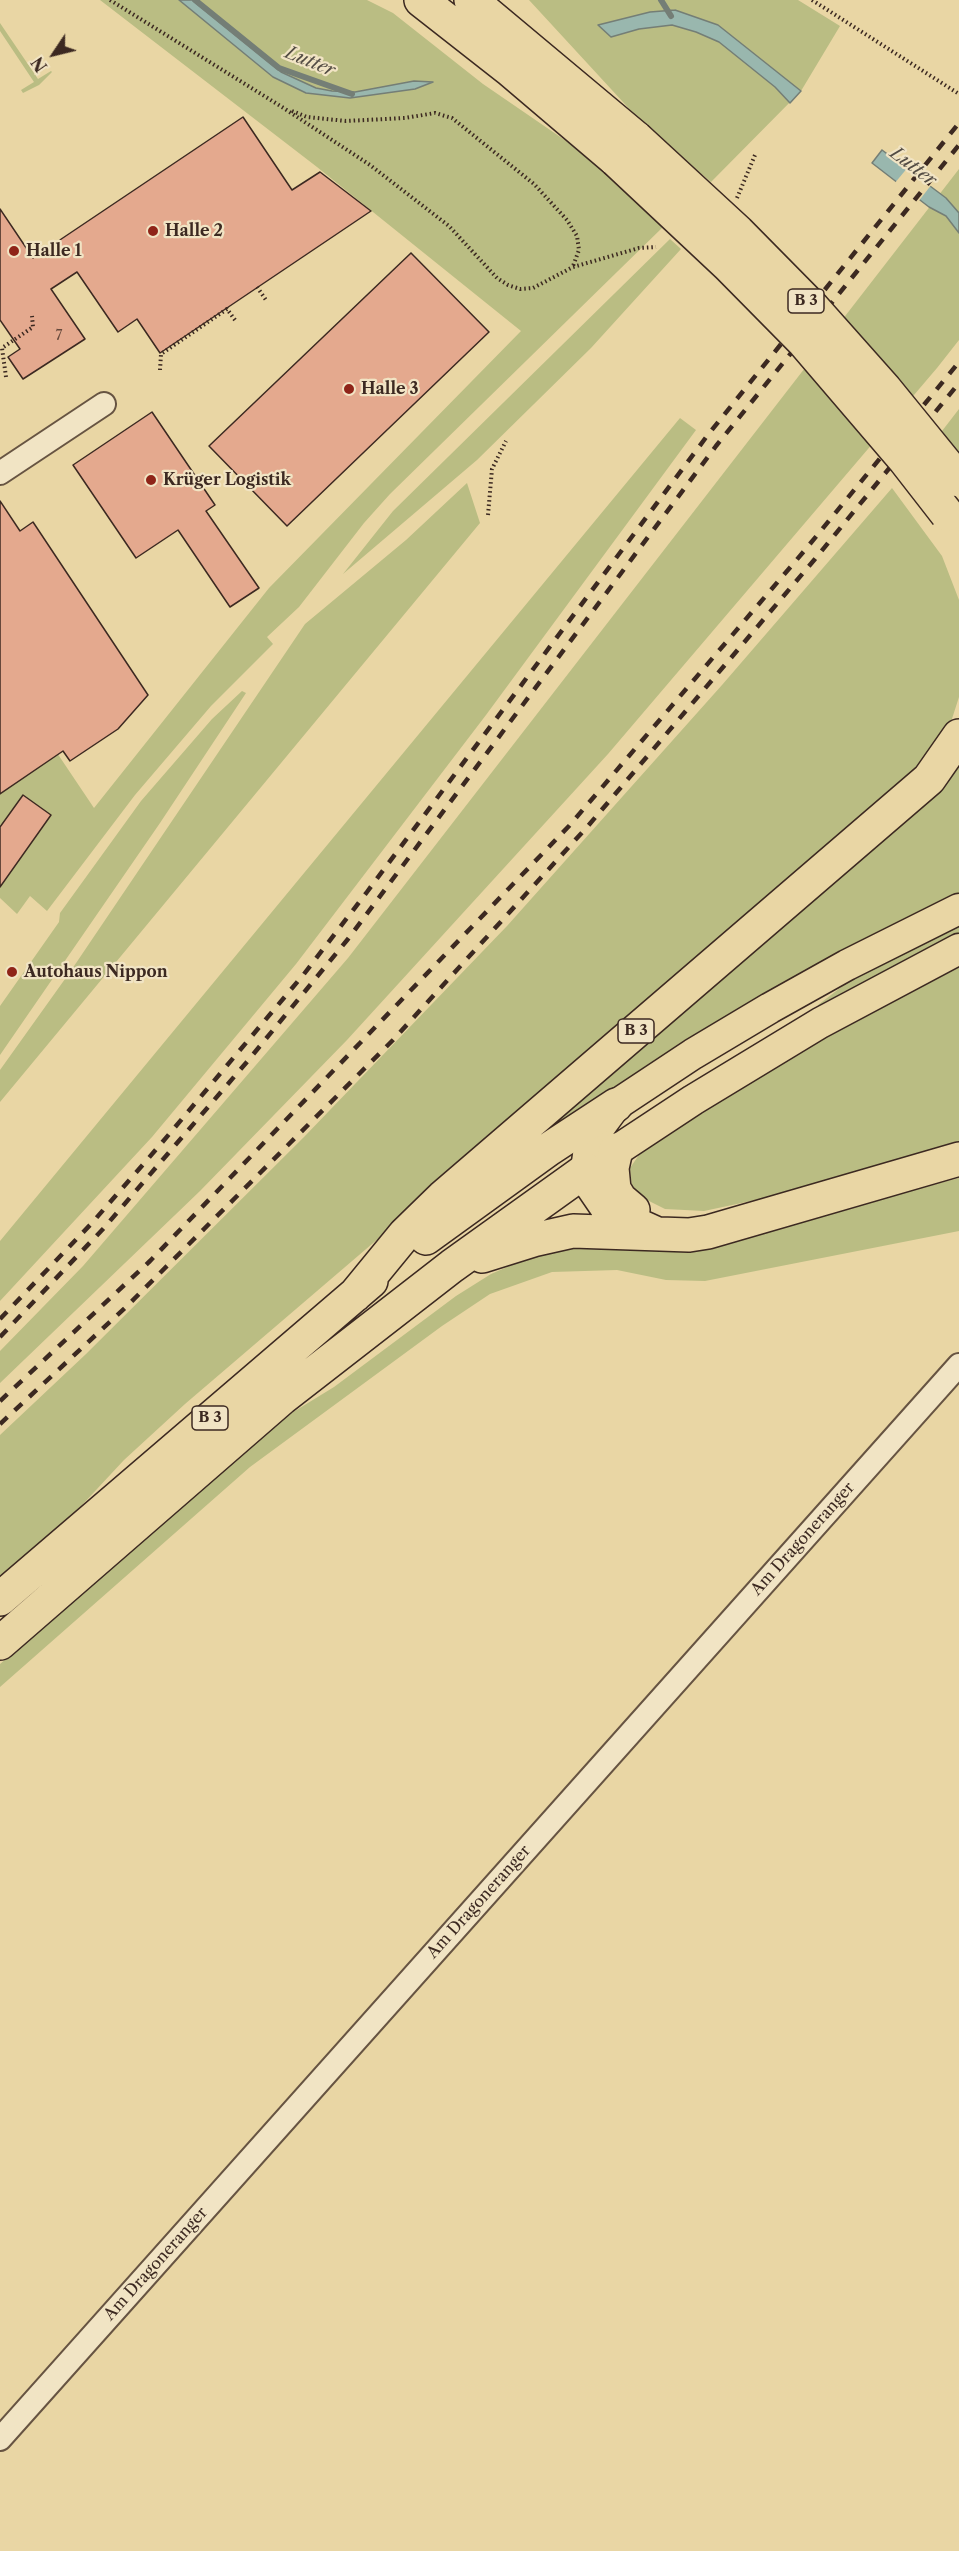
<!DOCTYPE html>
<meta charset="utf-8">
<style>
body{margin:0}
#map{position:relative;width:959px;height:2551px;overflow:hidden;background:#e9d6a4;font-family:"Libre Caslon Text",serif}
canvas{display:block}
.north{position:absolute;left:24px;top:24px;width:60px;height:60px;-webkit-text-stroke:4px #f1e4c4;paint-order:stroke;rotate:235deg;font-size:16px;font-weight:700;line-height:24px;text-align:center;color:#3c2921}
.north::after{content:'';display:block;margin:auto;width:21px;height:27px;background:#3c2921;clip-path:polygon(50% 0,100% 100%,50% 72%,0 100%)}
</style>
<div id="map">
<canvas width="959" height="2551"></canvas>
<div class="north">N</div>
</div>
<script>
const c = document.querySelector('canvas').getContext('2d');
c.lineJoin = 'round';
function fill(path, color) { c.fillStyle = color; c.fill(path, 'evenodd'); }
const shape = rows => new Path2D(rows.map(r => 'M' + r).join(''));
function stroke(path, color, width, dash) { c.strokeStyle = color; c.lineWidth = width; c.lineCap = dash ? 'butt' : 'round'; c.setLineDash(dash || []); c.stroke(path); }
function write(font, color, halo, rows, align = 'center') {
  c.font = font + ' "Libre Caslon Text",serif'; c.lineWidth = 4.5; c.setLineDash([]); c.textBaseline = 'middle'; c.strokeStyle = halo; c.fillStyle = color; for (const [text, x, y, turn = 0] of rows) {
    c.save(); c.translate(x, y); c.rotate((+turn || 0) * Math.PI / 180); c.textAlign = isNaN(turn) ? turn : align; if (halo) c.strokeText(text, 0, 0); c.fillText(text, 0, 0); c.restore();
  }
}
const green = shape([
 [100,0,367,0,393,13,483,84,588,156,663,227,390,494,364,523,299,607,267,637,273,644,211,706,135,795,47,911,30,896,17,914,0,898,0,887,51,815,23,795,0,827,0,668,94,808,269,588,521,331,317,167],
 [529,0,798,0,840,26,801,91,711,182,646,127],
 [0,23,38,79,51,71,52,72,39,85,23,93,21,90,34,82,0,31],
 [959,169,959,340,937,368,608,754,347,1040,200,1191,0,1383,0,1351,83,1266,348,958],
 [670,239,681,249,591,348,477,460,343,574,393,511],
 [959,409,959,453,942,431],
 [680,418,696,430,486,715,296,964,152,1137,0,1301,0,1241],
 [467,483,480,523,0,1102,0,1070,70,972,305,624,406,540],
 [892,488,942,556,959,600,959,697,950,725,927,761,518,1119,185,1404,124,1460,43,1547,0,1584,0,1435,86,1354,304,1137,507,926,722,685],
 [242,691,246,693,160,823,0,1055,0,1006,59,922,60,913,141,801,212,719],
 [959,754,959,895,497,1171],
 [959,922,959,936,821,1008,818,1005,853,978],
 [959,964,959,1145,765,1198,704,1211,665,1209,639,1196,632,1187,630,1168,643,1149,657,1139,811,1043],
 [959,1178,959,1231,705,1281,666,1280,617,1270,552,1272,490,1294,442,1326,250,1467,0,1687,0,1664,264,1436,290,1414,334,1387,456,1296,491,1274,535,1255,569,1246,798,1221]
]);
const water = shape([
 [179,0,192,0,281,72,316,88,332,91,355,92,414,81,433,82,415,89,350,98,306,93,273,77,179,0],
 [675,10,718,25,801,91,790,103,775,87,719,42,696,32,672,25,639,29,611,37,598,25,650,12,675,10],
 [882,150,946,198,959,213,959,233,946,216,929,207,872,163,882,150]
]);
const pier = shape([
 [909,166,932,184,918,202,894,184]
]);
const stream = shape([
 [195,0,279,68,352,94],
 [661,0,671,16]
]);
const building = shape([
 [243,117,292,190,320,172,371,211,160,353,137,319,118,332,77,272,51,289,85,339,23,379,8,357,20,349,0,320,0,209,33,258,243,117],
 [411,253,489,332,287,526,209,446,411,253],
 [152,412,215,505,206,511,259,588,230,607,178,530,136,558,73,465,152,412],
 [0,501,20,531,33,522,148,695,118,729,70,761,63,751,0,794,0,501],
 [23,795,51,815,0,887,0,827,23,795]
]);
const path = shape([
 [110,0,282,107,370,165,449,226,497,278,508,285,520,289,533,288,573,267,639,248,656,247],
 [812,0,959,94],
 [292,111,307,117,346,121,405,118,435,113,452,118,534,184,567,220,577,236,579,250,573,266],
 [737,198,755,155],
 [257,287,266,300],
 [160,370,161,354,227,309,235,320],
 [6,377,2,348,33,327,32,316],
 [488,515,492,469,506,441]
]);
const minor = shape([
 [0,473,104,404],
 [0,2439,959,1365]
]);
const major = shape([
 [596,1164,693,1100,820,1023,959,949],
 [586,1170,590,1140,616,1105,693,1054,770,1008,847,965,959,909]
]);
const highway = shape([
 [421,0,509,69,616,160],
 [471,0,636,138],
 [616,1150,612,1168,614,1189,620,1199,633,1210],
 [426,1238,549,1149,616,1105],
 [482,1256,533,1240,573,1231,689,1235,708,1232,959,1159],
 [355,1295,405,1234,443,1197,929,779,959,736],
 [0,1599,371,1281],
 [0,1643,282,1398,452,1266,586,1170,593,1187,606,1206,624,1219,655,1233]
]);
const rail = shape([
 [0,1319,91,1224,160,1145,304,974,367,892,707,436,959,123],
 [0,1337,103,1229,246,1063,348,939,716,446,959,145],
 [0,1401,150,1261,569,826,805,550,959,362],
 [0,1424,127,1306,393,1040,588,826,815,559,959,383]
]);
const highwayBridge = shape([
 [636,138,738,232,813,308,885,389,959,480],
 [616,160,728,265,804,342,905,460,947,514]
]);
const markers = [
 [153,231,6,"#8f2418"],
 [14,251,6,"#8f2418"],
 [349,389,6,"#8f2418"],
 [151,480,6,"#8f2418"],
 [12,972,6,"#8f2418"]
];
const numberNames = [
 ["7",59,336]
];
const shields = [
 [806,301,36],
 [636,1031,36],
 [210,1418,36]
];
const shieldNames = [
 ["B 3",806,301],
 ["B 3",636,1031],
 ["B 3",210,1418]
];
const poiNames = [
 ["Halle 2",165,231],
 ["Halle 1",26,251],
 ["Halle 3",361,389],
 ["Krüger Logistik",163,480],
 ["Autohaus Nippon",24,972]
];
const streetNames = [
 ["Am Dragoneranger",803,1539,-48],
 ["Am Dragoneranger",479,1902,-48],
 ["Am Dragoneranger",156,2264,-48]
];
const waterNames = [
 ["Lutter",310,62,22],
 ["Lutter",913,167,37]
];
fill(green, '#babd83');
fill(water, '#99b7ae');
stroke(water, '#747e76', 1.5);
fill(pier, '#e9d6a4');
stroke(stream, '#747e76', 6);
fill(building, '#e4a98e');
stroke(building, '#3c2921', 1.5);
stroke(minor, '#675442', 26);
stroke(major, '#3c2921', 33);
stroke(highway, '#3c2921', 36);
stroke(path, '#3c2921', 4, [1.5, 3]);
stroke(minor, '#f1e4c4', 22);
stroke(major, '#e9d6a4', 30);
stroke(highway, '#e9d6a4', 33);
stroke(rail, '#3c2921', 4.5, [10, 10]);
stroke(highwayBridge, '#3c2921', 36, []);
stroke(highwayBridge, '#e9d6a4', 33);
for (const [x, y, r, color] of markers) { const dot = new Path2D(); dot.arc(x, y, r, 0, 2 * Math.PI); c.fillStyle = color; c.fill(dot); stroke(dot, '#f1e4c4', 2); }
write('14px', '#66493c', null, numberNames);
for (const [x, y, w] of shields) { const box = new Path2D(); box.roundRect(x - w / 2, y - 12, w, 24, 4.5); c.fillStyle = '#f1e4c4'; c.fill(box); stroke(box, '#3c2921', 1.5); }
write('bold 15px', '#3c2921', null, shieldNames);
write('bold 16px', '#3c2921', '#f1e4c4', poiNames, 'left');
write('16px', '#3c2921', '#f1e4c4', streetNames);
write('italic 18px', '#534c44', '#f1e4c4', waterNames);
</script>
